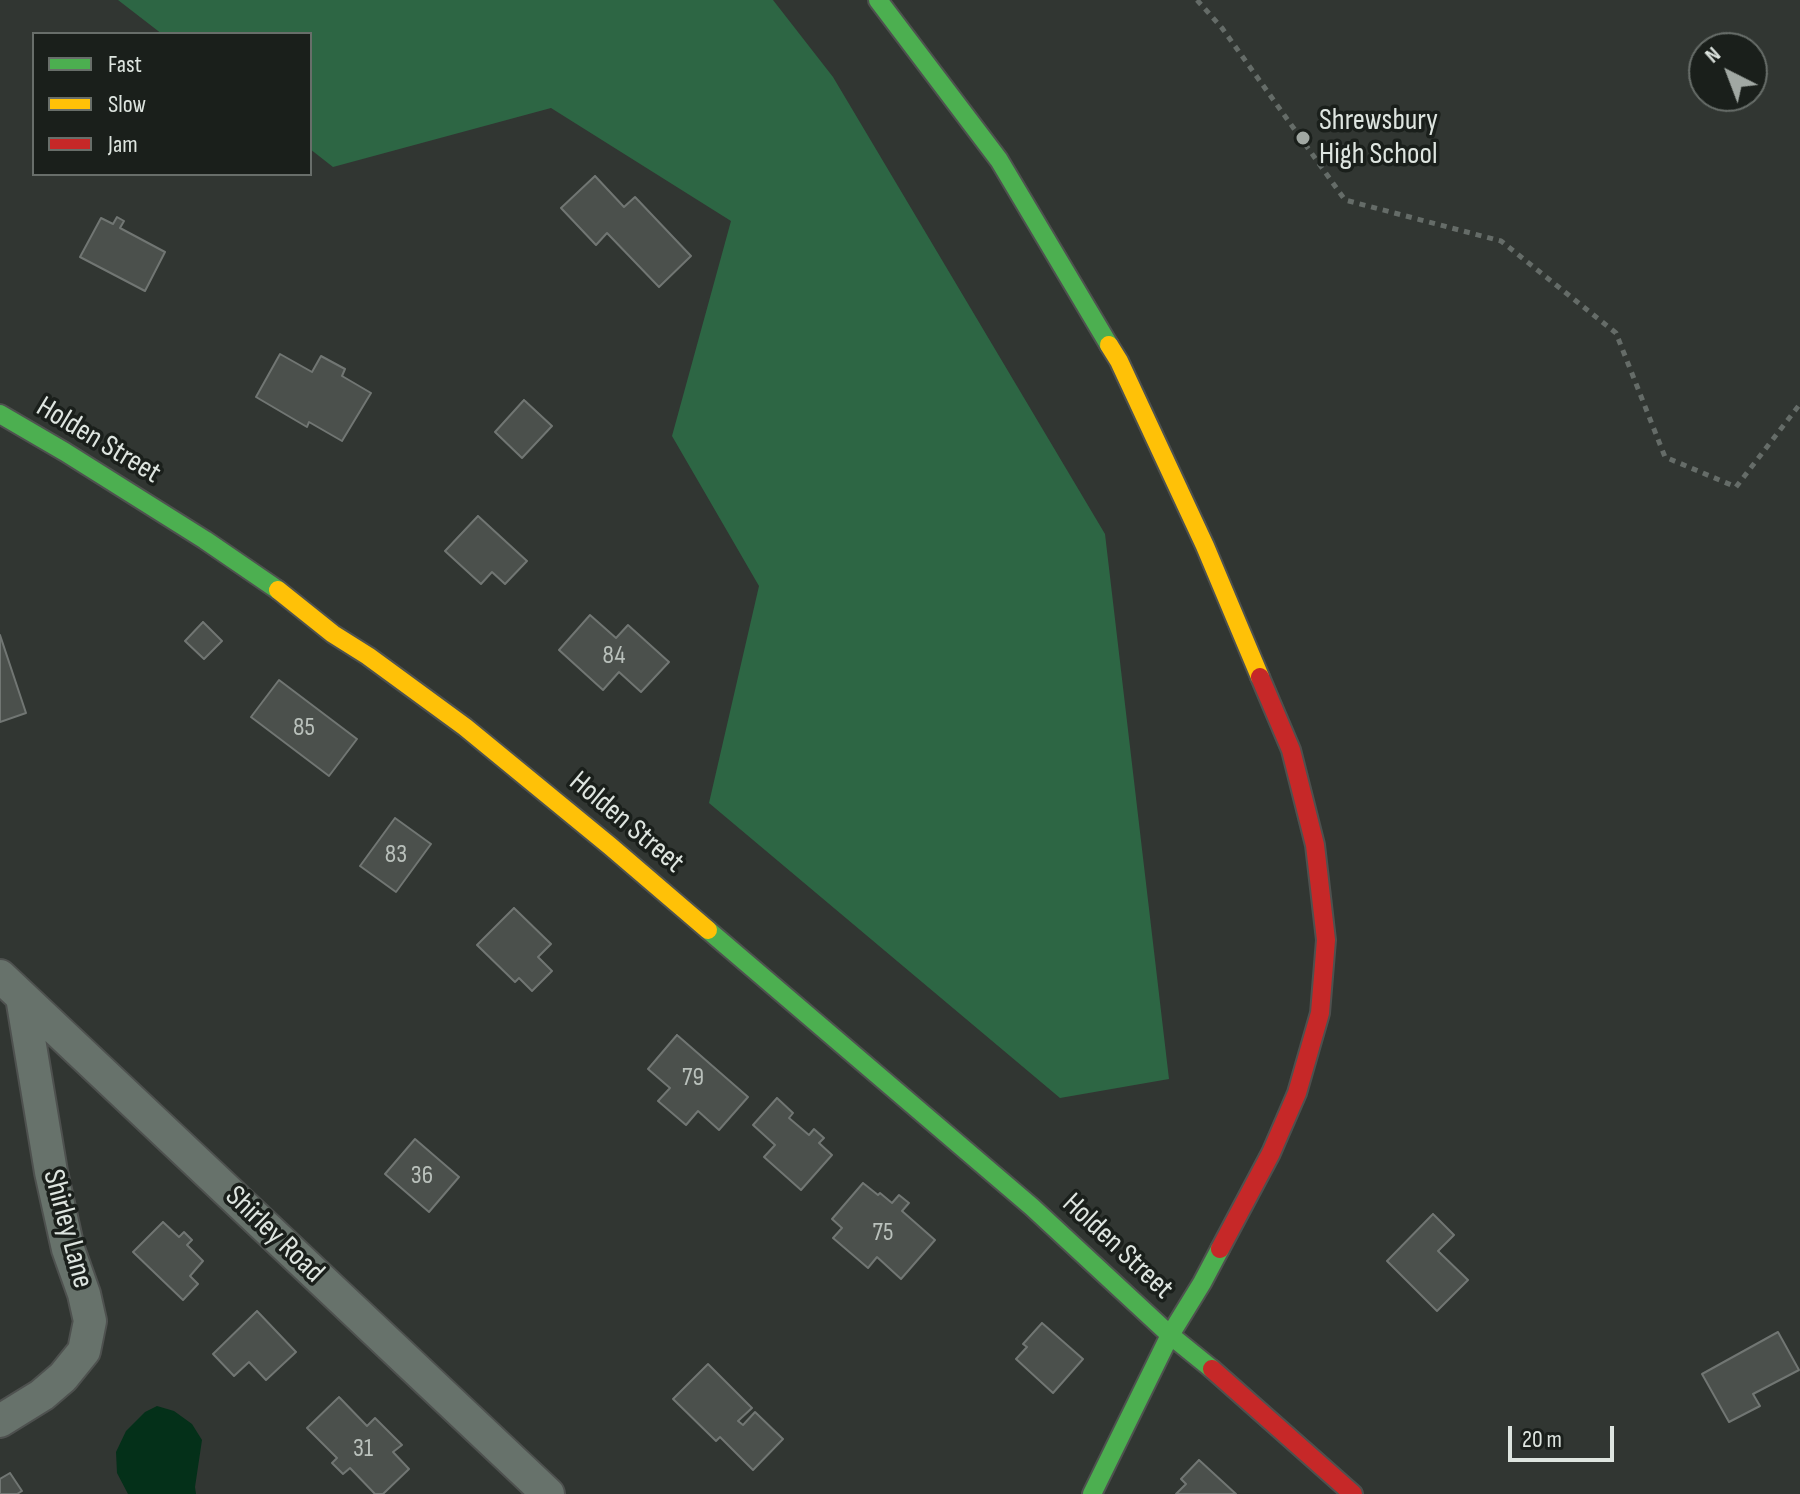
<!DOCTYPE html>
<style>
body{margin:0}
#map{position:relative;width:1800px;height:1494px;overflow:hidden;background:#313632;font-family:"Sofia Sans Condensed",sans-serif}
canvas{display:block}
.legend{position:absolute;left:32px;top:32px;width:280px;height:144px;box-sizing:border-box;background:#1a1f1b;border:2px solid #686e6a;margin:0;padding:10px 14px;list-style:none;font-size:24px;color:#dee5e0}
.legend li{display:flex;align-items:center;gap:16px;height:40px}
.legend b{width:40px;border:2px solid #686e6a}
.north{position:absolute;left:1688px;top:32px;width:80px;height:80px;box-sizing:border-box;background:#1a1f1b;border:2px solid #686e6a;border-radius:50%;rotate:318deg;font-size:22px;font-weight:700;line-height:32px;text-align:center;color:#dee5e0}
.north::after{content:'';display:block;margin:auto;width:28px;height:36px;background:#a1a8a3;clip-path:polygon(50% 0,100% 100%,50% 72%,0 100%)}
.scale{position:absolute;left:1508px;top:1426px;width:106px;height:36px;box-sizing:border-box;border:4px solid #dee5e0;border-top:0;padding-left:10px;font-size:24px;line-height:28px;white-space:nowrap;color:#dee5e0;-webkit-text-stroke:6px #1a1f1b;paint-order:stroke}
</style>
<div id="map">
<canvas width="1800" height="1494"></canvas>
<ul class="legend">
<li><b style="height:10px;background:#4caf50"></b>Fast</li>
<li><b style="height:10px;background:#ffc107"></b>Slow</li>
<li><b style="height:10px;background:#c62828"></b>Jam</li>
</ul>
<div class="north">N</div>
<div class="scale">20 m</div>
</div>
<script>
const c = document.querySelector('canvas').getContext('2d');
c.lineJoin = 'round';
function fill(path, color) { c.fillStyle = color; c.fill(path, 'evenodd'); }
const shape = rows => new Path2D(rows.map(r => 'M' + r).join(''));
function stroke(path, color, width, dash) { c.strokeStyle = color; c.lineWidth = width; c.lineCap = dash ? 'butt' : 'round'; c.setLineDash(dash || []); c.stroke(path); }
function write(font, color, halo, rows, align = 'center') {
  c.font = font + ' "Sofia Sans Condensed",sans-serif'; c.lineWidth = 7; c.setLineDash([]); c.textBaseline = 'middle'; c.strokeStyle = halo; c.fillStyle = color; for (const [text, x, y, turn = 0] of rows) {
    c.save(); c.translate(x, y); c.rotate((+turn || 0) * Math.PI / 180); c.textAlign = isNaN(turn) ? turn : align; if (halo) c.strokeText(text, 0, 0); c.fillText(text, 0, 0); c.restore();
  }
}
const green = shape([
 [118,0,773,0,833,77,1105,534,1169,1079,1060,1098,709,803,759,586,672,436,731,221,551,108,333,167,310,149,310,34,162,34]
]);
const water = shape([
 [157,1406,174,1411,192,1424,202,1440,195,1487,196,1494,128,1494,117,1473,116,1452,126,1431,145,1412]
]);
const building = shape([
 [595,176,624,207,635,197,691,256,659,287,607,233,596,245,561,208,595,176],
 [117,217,124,221,120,228,165,252,145,291,80,257,101,218,113,224,117,217],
 [280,354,312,372,321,356,345,369,342,376,371,393,342,441,309,422,307,427,256,397,280,354],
 [524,400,552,426,522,458,495,432,524,400],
 [478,516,527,561,505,584,492,572,481,584,445,551,478,516],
 [590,615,616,638,628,625,669,662,641,692,619,672,603,690,559,650,590,615],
 [203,622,222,641,204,659,185,641,203,622],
 [0,635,26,713,0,722,0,635],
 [279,680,357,739,329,776,251,717,279,680],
 [395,818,431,844,396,892,360,866,395,818],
 [514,908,551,944,538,957,552,971,532,991,519,978,515,982,477,945,514,908],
 [677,1035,748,1097,719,1130,698,1111,686,1125,658,1101,670,1088,648,1069,677,1035],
 [777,1098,793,1113,789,1118,809,1135,814,1129,824,1138,819,1143,832,1155,801,1190,764,1157,775,1145,753,1125,777,1098],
 [415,1139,459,1177,429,1212,385,1174,415,1139],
 [863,1183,878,1195,880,1193,892,1203,899,1195,909,1203,902,1211,935,1240,901,1279,877,1257,868,1268,833,1238,842,1228,832,1219,863,1183],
 [1433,1214,1454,1235,1438,1251,1468,1280,1437,1311,1387,1261,1433,1214],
 [163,1222,179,1237,184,1232,192,1240,187,1245,203,1261,190,1276,198,1284,183,1300,133,1252,163,1222],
 [257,1311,296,1352,266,1380,249,1362,234,1376,213,1354,257,1311],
 [1042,1323,1083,1359,1053,1393,1016,1359,1027,1347,1023,1344,1042,1323],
 [1778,1332,1799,1370,1753,1394,1760,1406,1729,1422,1702,1374,1778,1332],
 [708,1364,752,1408,738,1421,743,1425,755,1412,783,1439,753,1470,720,1437,716,1441,673,1399,708,1364],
 [339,1397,367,1426,375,1418,402,1445,393,1452,409,1469,383,1494,375,1494,350,1468,343,1474,332,1463,337,1458,307,1428,339,1397],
 [1199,1460,1236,1494,1176,1494,1186,1484,1181,1479,1199,1460],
 [10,1473,22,1491,17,1494,0,1494,0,1479,10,1473]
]);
const path = shape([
 [1197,0,1222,28,1345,200,1501,241,1616,333,1665,457,1736,487,1800,404]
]);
const street = shape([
 [0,976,548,1494],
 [0,1421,42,1395,63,1377,84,1351,90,1321,84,1294,68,1249,51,1172,22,997]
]);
const fast = shape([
 [878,0,999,160,1109,345],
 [0,414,65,452,205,540,278,590],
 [708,930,1032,1207,1170,1335,1212,1369],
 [1092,1494,1170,1335,1202,1283,1220,1249]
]);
const slow = shape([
 [1109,345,1119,361,1205,546,1260,677],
 [278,590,333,634,368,656,465,727,610,846,708,930]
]);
const jam = shape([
 [1220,1249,1271,1153,1297,1093,1320,1013,1326,940,1315,845,1291,750,1260,677],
 [1212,1369,1353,1494]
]);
const markers = [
 [1303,138,8,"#a1a8a3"]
];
const numberNames = [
 ["84",614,656],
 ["85",304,728],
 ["83",396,855],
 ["79",693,1078],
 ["36",422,1176],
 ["75",883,1233],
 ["31",363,1449]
];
const poiNames = [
 ["Shrewsbury",1319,121],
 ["High School",1319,155]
];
const streetNames = [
 ["Holden Street",98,441,31],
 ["Holden Street",626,823,40],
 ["Shirley Lane",67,1229,75],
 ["Shirley Road",274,1235,44],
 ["Holden Street",1117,1247,43]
];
fill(green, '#2d6644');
fill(water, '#043019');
fill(building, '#4b504c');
stroke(building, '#717673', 2);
stroke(street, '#4e514f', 36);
stroke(fast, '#4e514f', 22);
stroke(slow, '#4e514f', 22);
stroke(jam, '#4e514f', 22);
stroke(path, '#656c68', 5, [6, 6]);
stroke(street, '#67726b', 32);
stroke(fast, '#4caf50', 18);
stroke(slow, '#ffc107', 18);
stroke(jam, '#c62828', 18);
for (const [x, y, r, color] of markers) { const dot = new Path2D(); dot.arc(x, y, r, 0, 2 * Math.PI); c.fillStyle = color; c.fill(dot); stroke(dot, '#1a1f1b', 3); }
write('26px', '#b9c0bb', null, numberNames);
write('30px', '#dee5e0', '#1a1f1b', poiNames, 'left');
write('30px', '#dee5e0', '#1a1f1b', streetNames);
</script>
